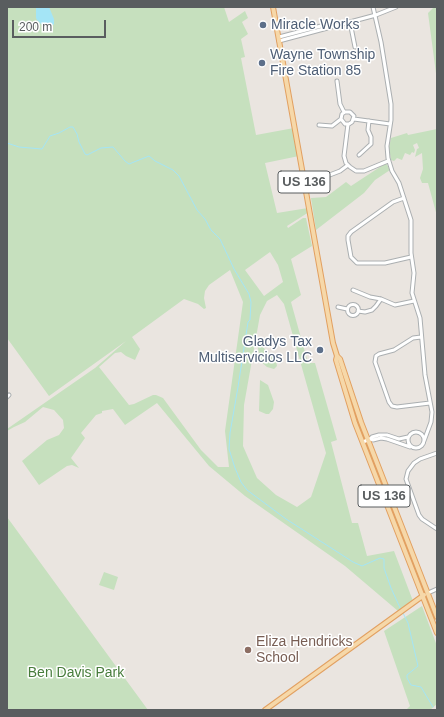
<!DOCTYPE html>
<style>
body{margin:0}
#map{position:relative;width:444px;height:717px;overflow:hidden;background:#eae5e0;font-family:Arial,sans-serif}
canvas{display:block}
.frame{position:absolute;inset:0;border:8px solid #595d5f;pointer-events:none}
.scale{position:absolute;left:12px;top:20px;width:94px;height:18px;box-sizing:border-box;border:2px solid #595d5f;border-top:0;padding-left:5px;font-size:12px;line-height:14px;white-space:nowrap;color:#595d5f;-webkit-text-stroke:3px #fff;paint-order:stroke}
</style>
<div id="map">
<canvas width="444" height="717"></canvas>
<div class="frame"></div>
<div class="scale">200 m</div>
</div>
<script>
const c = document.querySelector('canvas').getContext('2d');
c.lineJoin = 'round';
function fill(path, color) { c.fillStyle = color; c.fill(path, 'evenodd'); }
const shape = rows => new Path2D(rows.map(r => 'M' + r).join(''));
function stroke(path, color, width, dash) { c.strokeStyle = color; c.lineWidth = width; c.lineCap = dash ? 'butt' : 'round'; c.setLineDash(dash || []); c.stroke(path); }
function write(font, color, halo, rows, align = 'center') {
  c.font = font + ' Arial,sans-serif'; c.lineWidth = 3; c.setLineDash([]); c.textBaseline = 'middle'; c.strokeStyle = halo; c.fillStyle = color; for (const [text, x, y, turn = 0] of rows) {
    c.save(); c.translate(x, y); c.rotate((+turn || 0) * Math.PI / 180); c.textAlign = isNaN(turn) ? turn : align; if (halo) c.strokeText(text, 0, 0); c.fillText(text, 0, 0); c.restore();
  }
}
const green = shape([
 [7,7,224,7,229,22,245,11,248,18,242,22,248,34,241,39,245,57,241,58,256,135,294,128,299,156,265,163,277,213,308,208,309,212,287,226,288,228,303,218,306,218,312,246,291,259,301,295,291,302,308,363,315,363,337,440,331,442,352,523,358,523,367,556,394,551,413,601,398,611,345,566,245,496,209,466,157,403,125,425,113,409,102,411,102,413,96,415,81,433,85,438,71,458,79,468,72,465,67,466,39,485,22,461,47,440,59,435,64,428,63,420,54,410,43,407,25,422,14,427,7,431,7,429,95,368,126,341,49,396,7,338],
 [270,252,278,265,283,282,264,296,245,270],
 [230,270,243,302,225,431,229,467,218,467,201,450,163,398,156,395,153,395,134,404,129,405,99,367,115,353,121,352,126,356,135,360,140,349,132,337,184,299,198,304,204,309,206,308,204,298,205,291,209,285],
 [277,295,284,304,326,453,311,497,297,507,276,495,257,478,243,446,244,405,260,315,267,301],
 [434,7,437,7,437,81,428,13],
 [437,129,437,216,428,183,422,183,420,178,423,169,422,153,415,157,417,149,419,148,417,143,413,145,415,150,414,153,412,152,410,155,405,153,402,160,397,158,394,161,391,160,389,148,391,138,407,133,408,135],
 [386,163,390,170,375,180,364,193,316,230,311,198,326,197,346,182,351,186],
 [261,345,276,361,277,366,274,369,267,367,260,361,258,348,258,346],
 [260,380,268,385,274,402,273,409,269,414,266,414,259,411],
 [7,517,69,602,148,710,7,710],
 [104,572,118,577,114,590,99,585],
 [422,606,437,646,437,704,430,710,406,710,410,706,384,631]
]);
const water = shape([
 [36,7,49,7,54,19,54,24,51,27,43,26,37,20,36,18]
]);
const stream = shape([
 [7,143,19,147,42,149,50,136,59,133,70,127,73,127,77,134,79,142,85,154,87,155,101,148,113,147,125,161,129,164,149,156,155,161,173,170,179,176,197,210,205,219,211,230,220,239,234,269,249,294,251,302,250,320,248,322,238,387,230,433,229,449,235,468,241,482,247,490,286,519,353,562,362,566,380,558,384,559,384,568,391,588,401,610],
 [403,613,408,623,418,666,407,675,407,678,411,685,421,687,433,707]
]);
const minor = shape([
 [373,7,381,42,391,104,391,120,387,146,388,158,392,171,399,183,411,220,411,253,414,273,412,293,420,318,425,375,432,412,431,422,424,441],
 [350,22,355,47],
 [279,37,321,26,325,28],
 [279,41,376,15,396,7],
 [337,81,340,104,344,112],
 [354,119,390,124],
 [348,124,344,156,346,163,350,167,356,171,364,171,388,161],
 [319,125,332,126,341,119,342,114,345,112,350,112,354,116,352,122,349,124,345,124,341,119],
 [359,155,371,144,371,137,368,130,369,121],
 [314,181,340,171,348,165],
 [404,198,393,202,351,232,348,236,348,240,351,257,357,263,385,263,411,257],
 [353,290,370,297,381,299,395,305,414,301],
 '347.5 310a5.5 5.5 0 1 1 11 0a5.5 5.5 0 1 1-11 0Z',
 [338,307,347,309],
 [358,311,365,312,372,310,376,306,381,299],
 [421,337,413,338,394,350,379,354,376,356,375,362,389,402,392,406,397,407,430,403],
 [7,397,9,395],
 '408 440a8 8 0 1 1 16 0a8 8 0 1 1-16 0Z',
 [370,439,373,440,381,438,387,439,410,447],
 [363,442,370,439,372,437,379,435,387,435,399,439,408,437],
 [437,453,420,459,414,463,408,471,406,479,419,515,422,519,437,529],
 [428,593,437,589]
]);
const major = shape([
 [273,7,333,343,337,356,340,359,361,422,437,617],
 [337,356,336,360,339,370,355,423,437,633],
 [265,710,424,595]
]);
const markers = [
 [263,25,4,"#5c6f8a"],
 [262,63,4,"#5c6f8a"],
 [320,350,4,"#5c6f8a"],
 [248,650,4,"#8d6e63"]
];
const shields = [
 [304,182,52],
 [384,496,52]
];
const shieldNames = [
 ["US 136",304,182],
 ["US 136",384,496]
];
const serviceNames = [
 ["Miracle Works",271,25],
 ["Wayne Township",270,55],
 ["Fire Station 85",270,71],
 ["Gladys Tax",312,342,"right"],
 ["Multiservicios LLC",312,358,"right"]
];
const educationNames = [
 ["Eliza Hendricks",256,642],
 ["School",256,658]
];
const parkNames = [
 ["Ben Davis Park",76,673]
];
fill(green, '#c6e0be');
fill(water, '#a4e5f6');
stroke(stream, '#a4e5f6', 1);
stroke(minor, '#abafb1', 5);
stroke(major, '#e2a061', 6);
stroke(minor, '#fff', 3);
stroke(major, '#f6d8a9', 4);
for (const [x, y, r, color] of markers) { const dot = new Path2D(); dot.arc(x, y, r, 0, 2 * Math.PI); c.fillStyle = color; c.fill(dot); stroke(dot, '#fff', 1.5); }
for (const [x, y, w] of shields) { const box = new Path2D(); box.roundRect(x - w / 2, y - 11, w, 22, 3); c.fillStyle = '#fff'; c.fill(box); stroke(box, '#595d5f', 1); }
write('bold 13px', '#595d5f', null, shieldNames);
write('14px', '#4e5e75', '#fff', serviceNames, 'left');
write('14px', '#785e54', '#fff', educationNames, 'left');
write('14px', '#477c3b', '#fff', parkNames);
</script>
